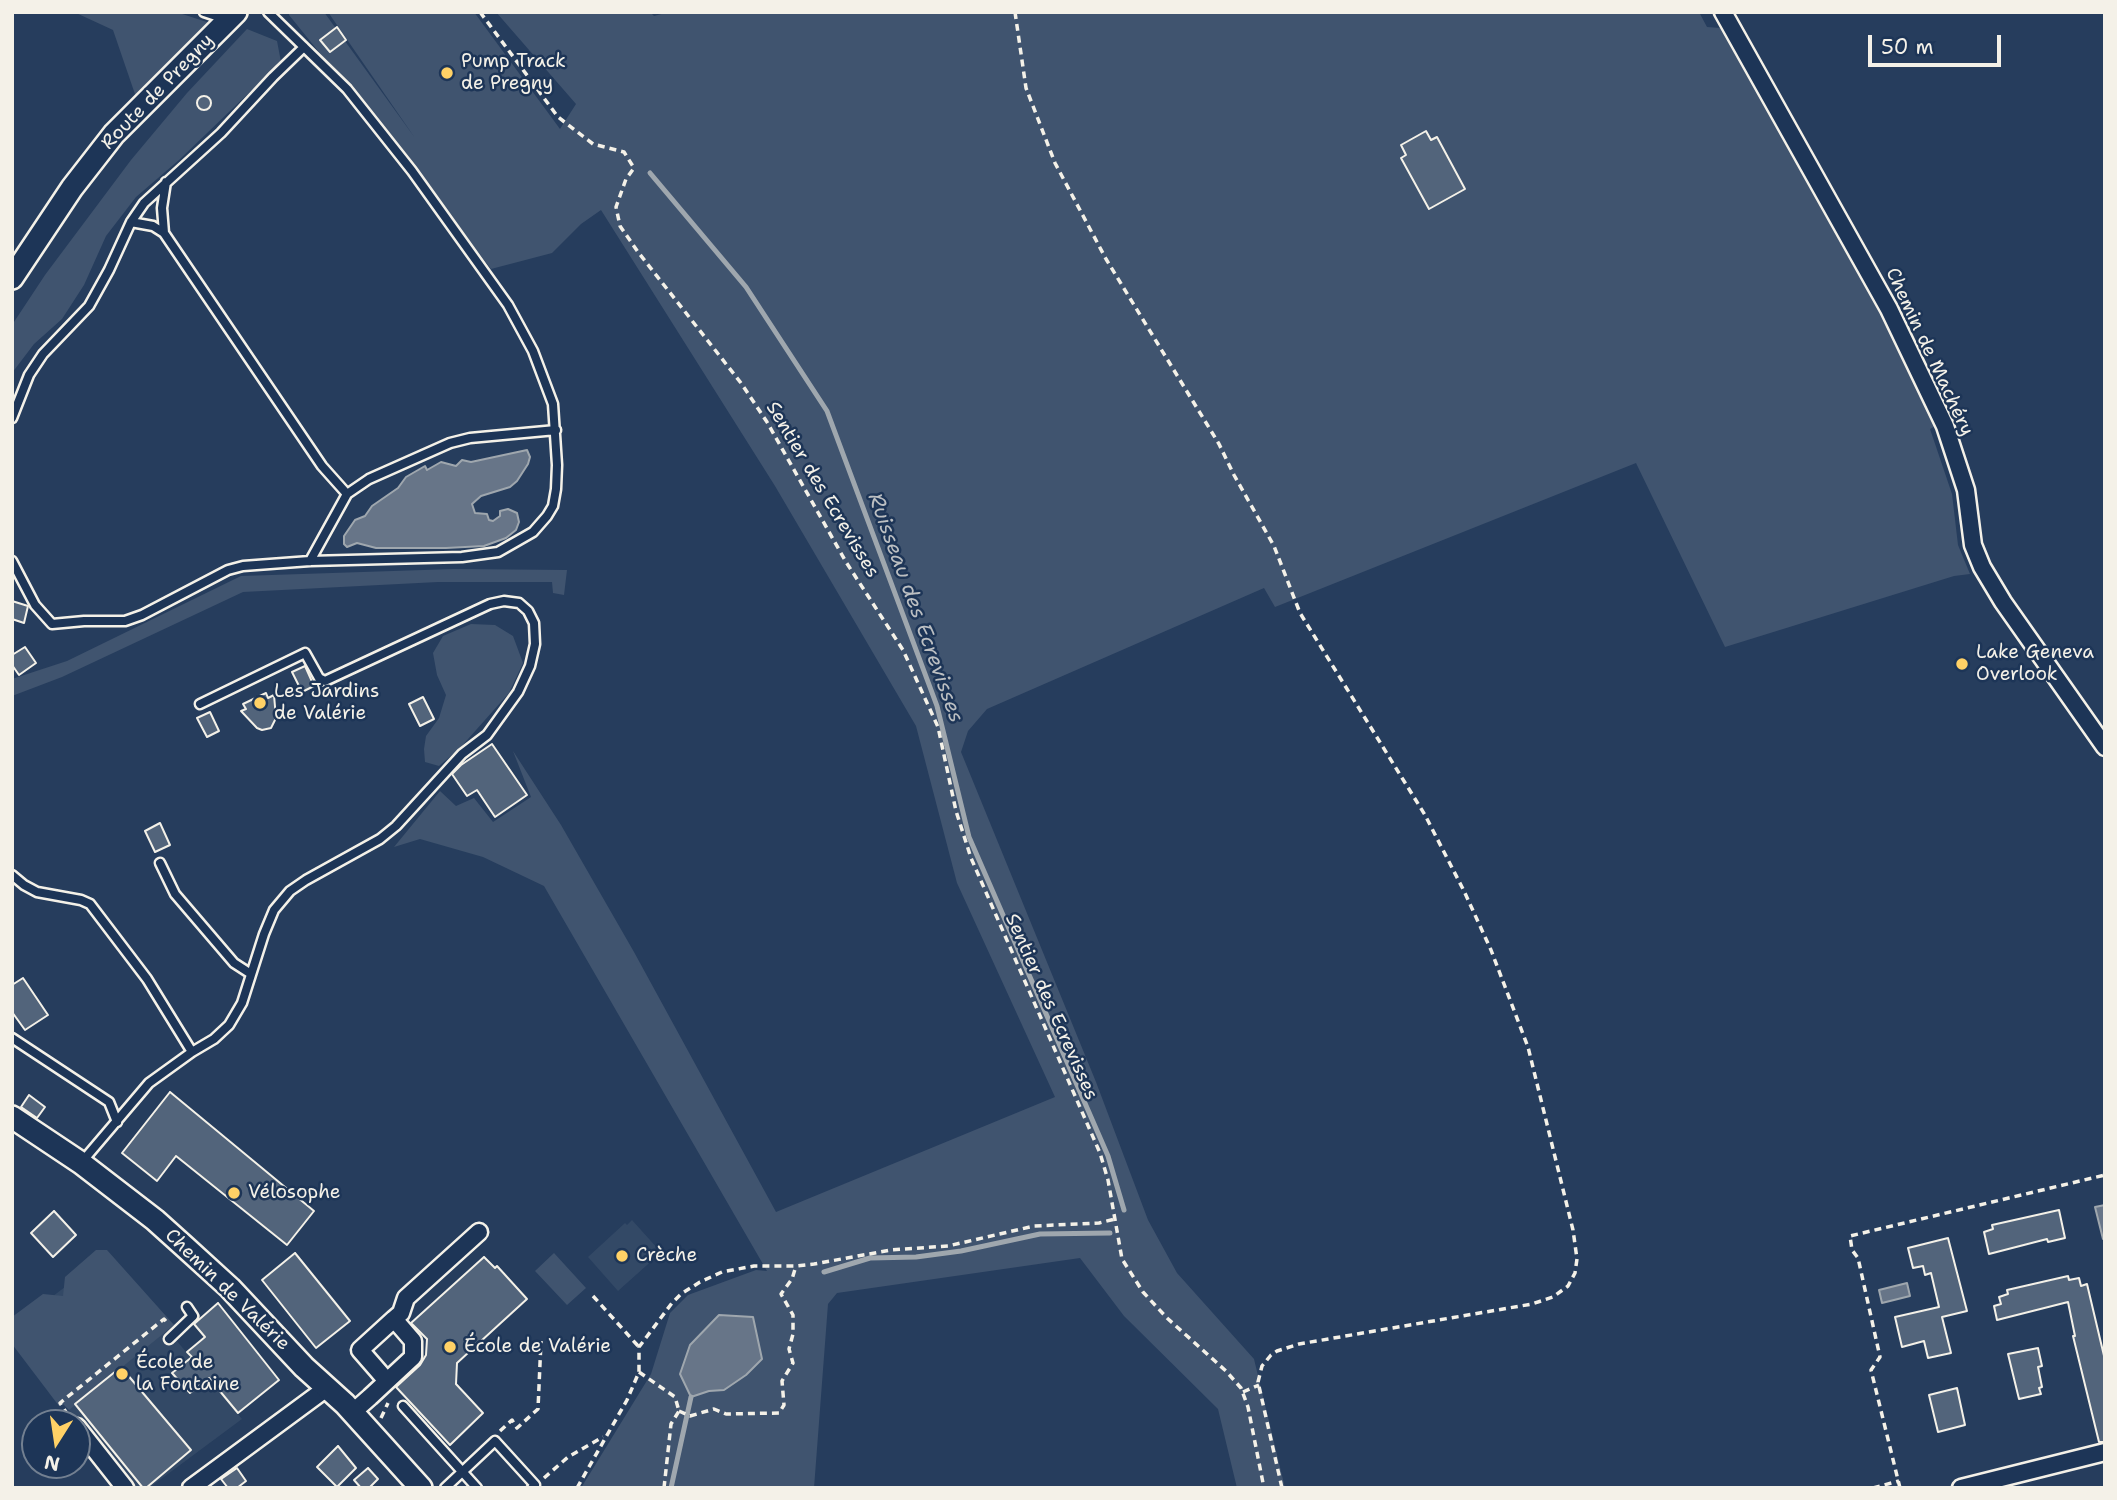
<!DOCTYPE html>
<meta charset="utf-8">
<style>
body{margin:0}
#map{position:relative;width:2117px;height:1500px;overflow:hidden;background:#263d5d;font-family:"Shantell Sans",sans-serif}
canvas{display:block}
.frame{position:absolute;inset:0;border:14px solid #f4f1e8;pointer-events:none}
.north{position:absolute;left:21px;top:1409px;width:70px;height:70px;box-sizing:border-box;background:#1d3557;border:2px solid #738091;border-radius:50%;rotate:192deg;font-size:19px;font-weight:700;line-height:28px;text-align:center;color:#f4f1e8}
.north::after{content:'';display:block;margin:auto;width:24px;height:32px;background:#ffd166;clip-path:polygon(50% 0,100% 100%,50% 72%,0 100%)}
.scale{position:absolute;left:1868px;top:35px;width:133px;height:32px;box-sizing:border-box;border:4px solid #f4f1e8;border-top:0;padding-left:9px;font-size:21px;line-height:24px;white-space:nowrap;color:#f4f1e8;-webkit-text-stroke:5px #1d3557;paint-order:stroke}
</style>
<div id="map">
<canvas width="2117" height="1500"></canvas>
<div class="frame"></div>
<div class="north">N</div>
<div class="scale">50 m</div>
</div>
<script>
const c = document.querySelector('canvas').getContext('2d');
c.lineJoin = 'round';
function fill(path, color) { c.fillStyle = color; c.fill(path, 'evenodd'); }
const shape = rows => new Path2D(rows.map(r => 'M' + r).join(''));
function stroke(path, color, width, dash) { c.strokeStyle = color; c.lineWidth = width; c.lineCap = dash ? 'butt' : 'round'; c.setLineDash(dash || []); c.stroke(path); }
function write(font, color, halo, rows, align = 'center') {
  c.font = font + ' "Shantell Sans",sans-serif'; c.lineWidth = 5; c.setLineDash([]); c.textBaseline = 'middle'; c.strokeStyle = halo; c.fillStyle = color; for (const [text, x, y, turn = 0] of rows) {
    c.save(); c.translate(x, y); c.rotate((+turn || 0) * Math.PI / 180); c.textAlign = isNaN(turn) ? turn : align; if (halo) c.strokeText(text, 0, 0); c.fillText(text, 0, 0); c.restore();
  }
}
const built = shape([
 [632,1220,659,1250,654,1255,656,1257,618,1291,588,1257,625,1223,627,1225],
 [106,1256,242,1419,149,1488,137,1488,69,1410,12,1339,12,1327]
]);
const green = shape([
 [74,12,176,12,213,24,137,100,113,30],
 [289,12,324,12,415,138,328,12,474,12,560,129,576,104,496,12,650,12,654,16,669,12,1699,12,1707,27,1720,28,1728,35,1882,309,1939,424,1930,429,1952,494,1958,545,1970,574,1954,576,1725,647,1636,463,1275,607,1264,588,987,709,968,731,961,752,1096,1082,1148,1220,1177,1273,1254,1359,1285,1488,1237,1488,1218,1409,1124,1316,1080,1258,837,1293,828,1304,814,1488,581,1488,651,1374,670,1313,688,1295,756,1270,767,1271,544,886,483,857,420,839,394,847,440,791,456,806,474,798,493,822,531,797,513,751,561,825,634,952,776,1212,1055,1097,957,883,916,726,775,486,601,210,581,224,552,253,491,269,434,194,289,15],
 [247,29,277,41,281,62,179,160,136,197,106,236,84,285,62,319,34,344,12,373,12,325,45,275,131,160,187,93],
 [454,569,567,570,564,595,553,593,552,582,438,582,243,592,62,677,12,696,12,679,67,661,241,576],
 [471,624,495,625,513,636,523,663,509,693,460,748,439,766,425,762,424,749,426,736,439,718,446,695,437,675,433,653,443,636],
 [96,1250,107,1250,174,1325,69,1410,63,1404,59,1406,12,1344,12,1317,43,1294,63,1296,65,1277],
 [554,1253,586,1288,567,1305,535,1271]
]);
const water = shape([
 [527,450,530,457,528,464,517,481,510,487,481,496,472,504,475,513,487,514,489,520,493,521,500,516,500,511,508,509,517,513,519,522,516,530,506,538,484,546,446,548,376,548,357,543,347,547,344,544,344,536,355,520,365,516,372,506,398,488,406,477,425,466,427,470,441,462,456,466,462,460,471,462,527,450],
 [2105,1205,2105,1239,2103,1239,2095,1207,2105,1205],
 [1907,1283,1910,1296,1882,1303,1879,1290,1907,1283],
 [719,1315,753,1317,762,1359,746,1375,724,1390,709,1391,691,1397,680,1374,690,1345,719,1315]
]);
const stream = shape([
 [650,173,746,287,827,411,937,706,969,837,1108,1156,1124,1210],
 [824,1272,870,1258,916,1257,961,1251,1040,1234,1110,1233],
 [671,1488,691,1397]
]);
const building = shape([
 [337,27,346,40,330,52,320,40,337,27],
 '197 103a7 7 0 1 1 14 0a7 7 0 1 1-14 0Z',
 [1426,131,1431,140,1437,137,1465,189,1429,209,1401,158,1406,155,1401,145,1426,131],
 [12,601,28,606,24,623,12,619,12,601],
 [25,647,36,663,19,675,12,665,12,655,25,647],
 [305,666,314,686,302,692,292,672,305,666],
 [266,693,268,698,274,695,276,718,271,728,262,730,257,728,241,711,246,709,243,704,266,693],
 [423,697,434,719,420,726,409,704,423,697],
 [210,712,219,731,207,737,197,718,210,712],
 [492,744,527,795,495,817,477,790,467,796,452,774,461,765,492,744],
 [160,823,170,845,155,852,145,831,160,823],
 [23,978,48,1015,25,1030,12,1012,12,985,23,978],
 [170,1092,314,1211,287,1245,176,1156,157,1181,122,1153,170,1092],
 [29,1095,45,1107,37,1118,21,1107,29,1095],
 [2059,1210,2065,1238,2048,1242,2047,1239,1989,1254,1984,1232,1993,1229,1992,1225,2059,1210],
 [54,1211,76,1235,53,1257,31,1233,54,1211],
 [1948,1238,1967,1311,1942,1317,1951,1353,1928,1358,1924,1341,1902,1347,1895,1317,1939,1307,1931,1273,1925,1275,1923,1266,1913,1268,1908,1248,1948,1238],
 [295,1253,350,1321,316,1348,262,1280,295,1253],
 [484,1257,495,1268,497,1266,527,1299,457,1363,456,1384,483,1413,450,1445,396,1387,420,1365,426,1355,427,1339,411,1323,484,1257],
 [2068,1276,2069,1280,2079,1278,2081,1286,2087,1284,2105,1360,2105,1442,2099,1442,2073,1336,2075,1336,2068,1302,1997,1320,1994,1306,2001,1304,1999,1297,2008,1294,2007,1290,2068,1276],
 [218,1303,279,1380,238,1413,209,1378,190,1393,172,1373,192,1357,187,1352,205,1337,194,1324,218,1303],
 [2038,1348,2042,1366,2038,1367,2042,1387,2039,1388,2041,1394,2019,1399,2008,1354,2038,1348],
 [121,1367,191,1450,146,1488,143,1488,75,1404,121,1367],
 [1957,1388,1965,1425,1938,1432,1929,1395,1957,1388],
 [338,1446,356,1468,337,1487,317,1467,338,1446],
 [237,1468,246,1481,237,1488,228,1488,221,1479,237,1468],
 [368,1468,378,1479,369,1488,361,1488,354,1480,368,1468]
]);
const path = shape([
 [480,12,558,117,593,144,624,152,634,168,626,179,616,207,620,226,638,252,741,383,767,422,846,562,903,650,938,727,956,811,971,858,1100,1153,1108,1180,1122,1259,1143,1292,1167,1318,1226,1371,1241,1388,1248,1407,1264,1488],
 [1015,12,1026,88,1055,163,1106,259,1219,444,1234,475,1274,546,1300,613,1425,815,1464,891,1491,950,1528,1047,1573,1230,1577,1259,1575,1273,1568,1286,1553,1297,1532,1304,1299,1344,1277,1351,1271,1355,1262,1366,1258,1382,1282,1488],
 [593,1296,639,1347],
 [639,1372,675,1397,679,1411],
 [1243,1392,1259,1385],
 [679,1411,690,1416,714,1409,726,1414,779,1413,784,1405,782,1381,793,1363,789,1349,793,1334,793,1315,781,1294,792,1279,796,1266],
 [68,1415,60,1403,164,1319,169,1325],
 [381,1418,388,1403],
 [500,1431,512,1420,517,1428,538,1409,541,1341],
 [544,1478,568,1457,603,1437],
 [577,1488,627,1400,639,1372,639,1347,672,1303,681,1294,700,1282,722,1272,754,1266,796,1266,814,1264,891,1250,948,1246,1034,1226,1099,1223,1115,1219],
 [664,1488,671,1424,679,1411],
 [1873,1488,1899,1481],
 [1900,1488,1871,1370,1880,1357,1858,1258,1852,1250,1850,1236,2105,1175]
]);
const lane = shape([
 [204,12,225,19],
 [131,222,153,226,164,233,162,208,166,182],
 [164,233,322,466,347,494,310,561],
 [12,418,29,375,43,354,89,306,109,270,131,222,144,203,221,133,273,77,304,47],
 [347,494,369,479,450,443,470,438,556,430],
 [12,561,35,605,52,624,84,621,125,621,142,615,228,570,243,566,310,561,462,557,498,552,533,532,547,516,553,506,556,489,557,465,553,404,533,351,508,305,412,171,347,89,268,12],
 [160,863,175,894,234,963,251,974],
 [12,875,24,885,37,892,81,900,90,904,147,979,192,1052,149,1083,81,1163],
 [12,1038,109,1102,117,1122],
 [192,1052,214,1039,229,1025,242,1003,264,934,274,910,290,891,306,880,380,839,396,826,462,754,487,735,518,692,530,666,535,644,534,623,528,611,519,603,504,601,490,604,325,681,319,678,305,653,200,704],
 [169,1339,193,1316,187,1307],
 [403,1406,477,1488],
 [445,1488,495,1441,535,1485,532,1488]
]);
const street = shape([
 [1723,12,1889,309,1945,426,1966,490,1973,545,1982,567,2003,602,2105,747],
 [394,1319,401,1313,406,1298,479,1232],
 [353,1412,370,1397,413,1357,413,1341,394,1319,360,1350,387,1381],
 [77,1427,125,1488],
 [191,1488,328,1387],
 [1961,1488,2105,1452]
]);
const secondary = shape([
 [12,278,72,188,114,134,236,12],
 [12,1117,81,1163,155,1220,185,1247,230,1288,304,1367,345,1404,421,1488]
]);
const markers = [
 [447,73,7,"#ffd166"],
 [1962,664,7,"#ffd166"],
 [260,703,7,"#ffd166"],
 [234,1193,7,"#ffd166"],
 [622,1256,7,"#ffd166"],
 [450,1347,7,"#ffd166"],
 [122,1374,7,"#ffd166"]
];
const poiNames = [
 ["Pump Track",461,62],
 ["de Pregny",461,84],
 ["Lake Geneva",1976,653],
 ["Overlook",1976,675],
 ["Les Jardins",274,692],
 ["de Valérie",274,714],
 ["Vélosophe",248,1193],
 ["Crèche",636,1256],
 ["École de Valérie",464,1347],
 ["École de",136,1363],
 ["la Fontaine",136,1385]
];
const streetNames = [
 ["Route de Pregny",158,92,-46],
 ["Chemin de Machéry",1929,352,65],
 ["Sentier des Ecrevisses",822,490,59],
 ["Sentier des Ecrevisses",1051,1007,66],
 ["Chemin de Valérie",227,1290,44]
];
const waterNames = [
 ["Ruisseau des Ecrevisses",915,608,70]
];
fill(built, '#334966');
fill(green, '#40546f');
fill(water, '#677588');
stroke(water, '#9fa7ae', 2);
stroke(stream, '#9fa7ae', 5);
fill(building, '#52647b');
stroke(building, '#f4f1e8', 2);
stroke(lane, '#f4f1e8', 13);
stroke(street, '#f4f1e8', 21);
stroke(secondary, '#f4f1e8', 26);
stroke(path, '#f4f1e8', 3.5, [7, 5]);
stroke(lane, '#1d3557', 8);
stroke(street, '#1d3557', 16);
stroke(secondary, '#1d3557', 21);
for (const [x, y, r, color] of markers) { const dot = new Path2D(); dot.arc(x, y, r, 0, 2 * Math.PI); c.fillStyle = color; c.fill(dot); stroke(dot, '#1d3557', 2.5); }
write('19px', '#f4f1e8', '#1d3557', poiNames, 'left');
write('19px', '#f4f1e8', '#1d3557', streetNames);
write('italic 21px', '#bcbfc2', '#1d3557', waterNames);
</script>
